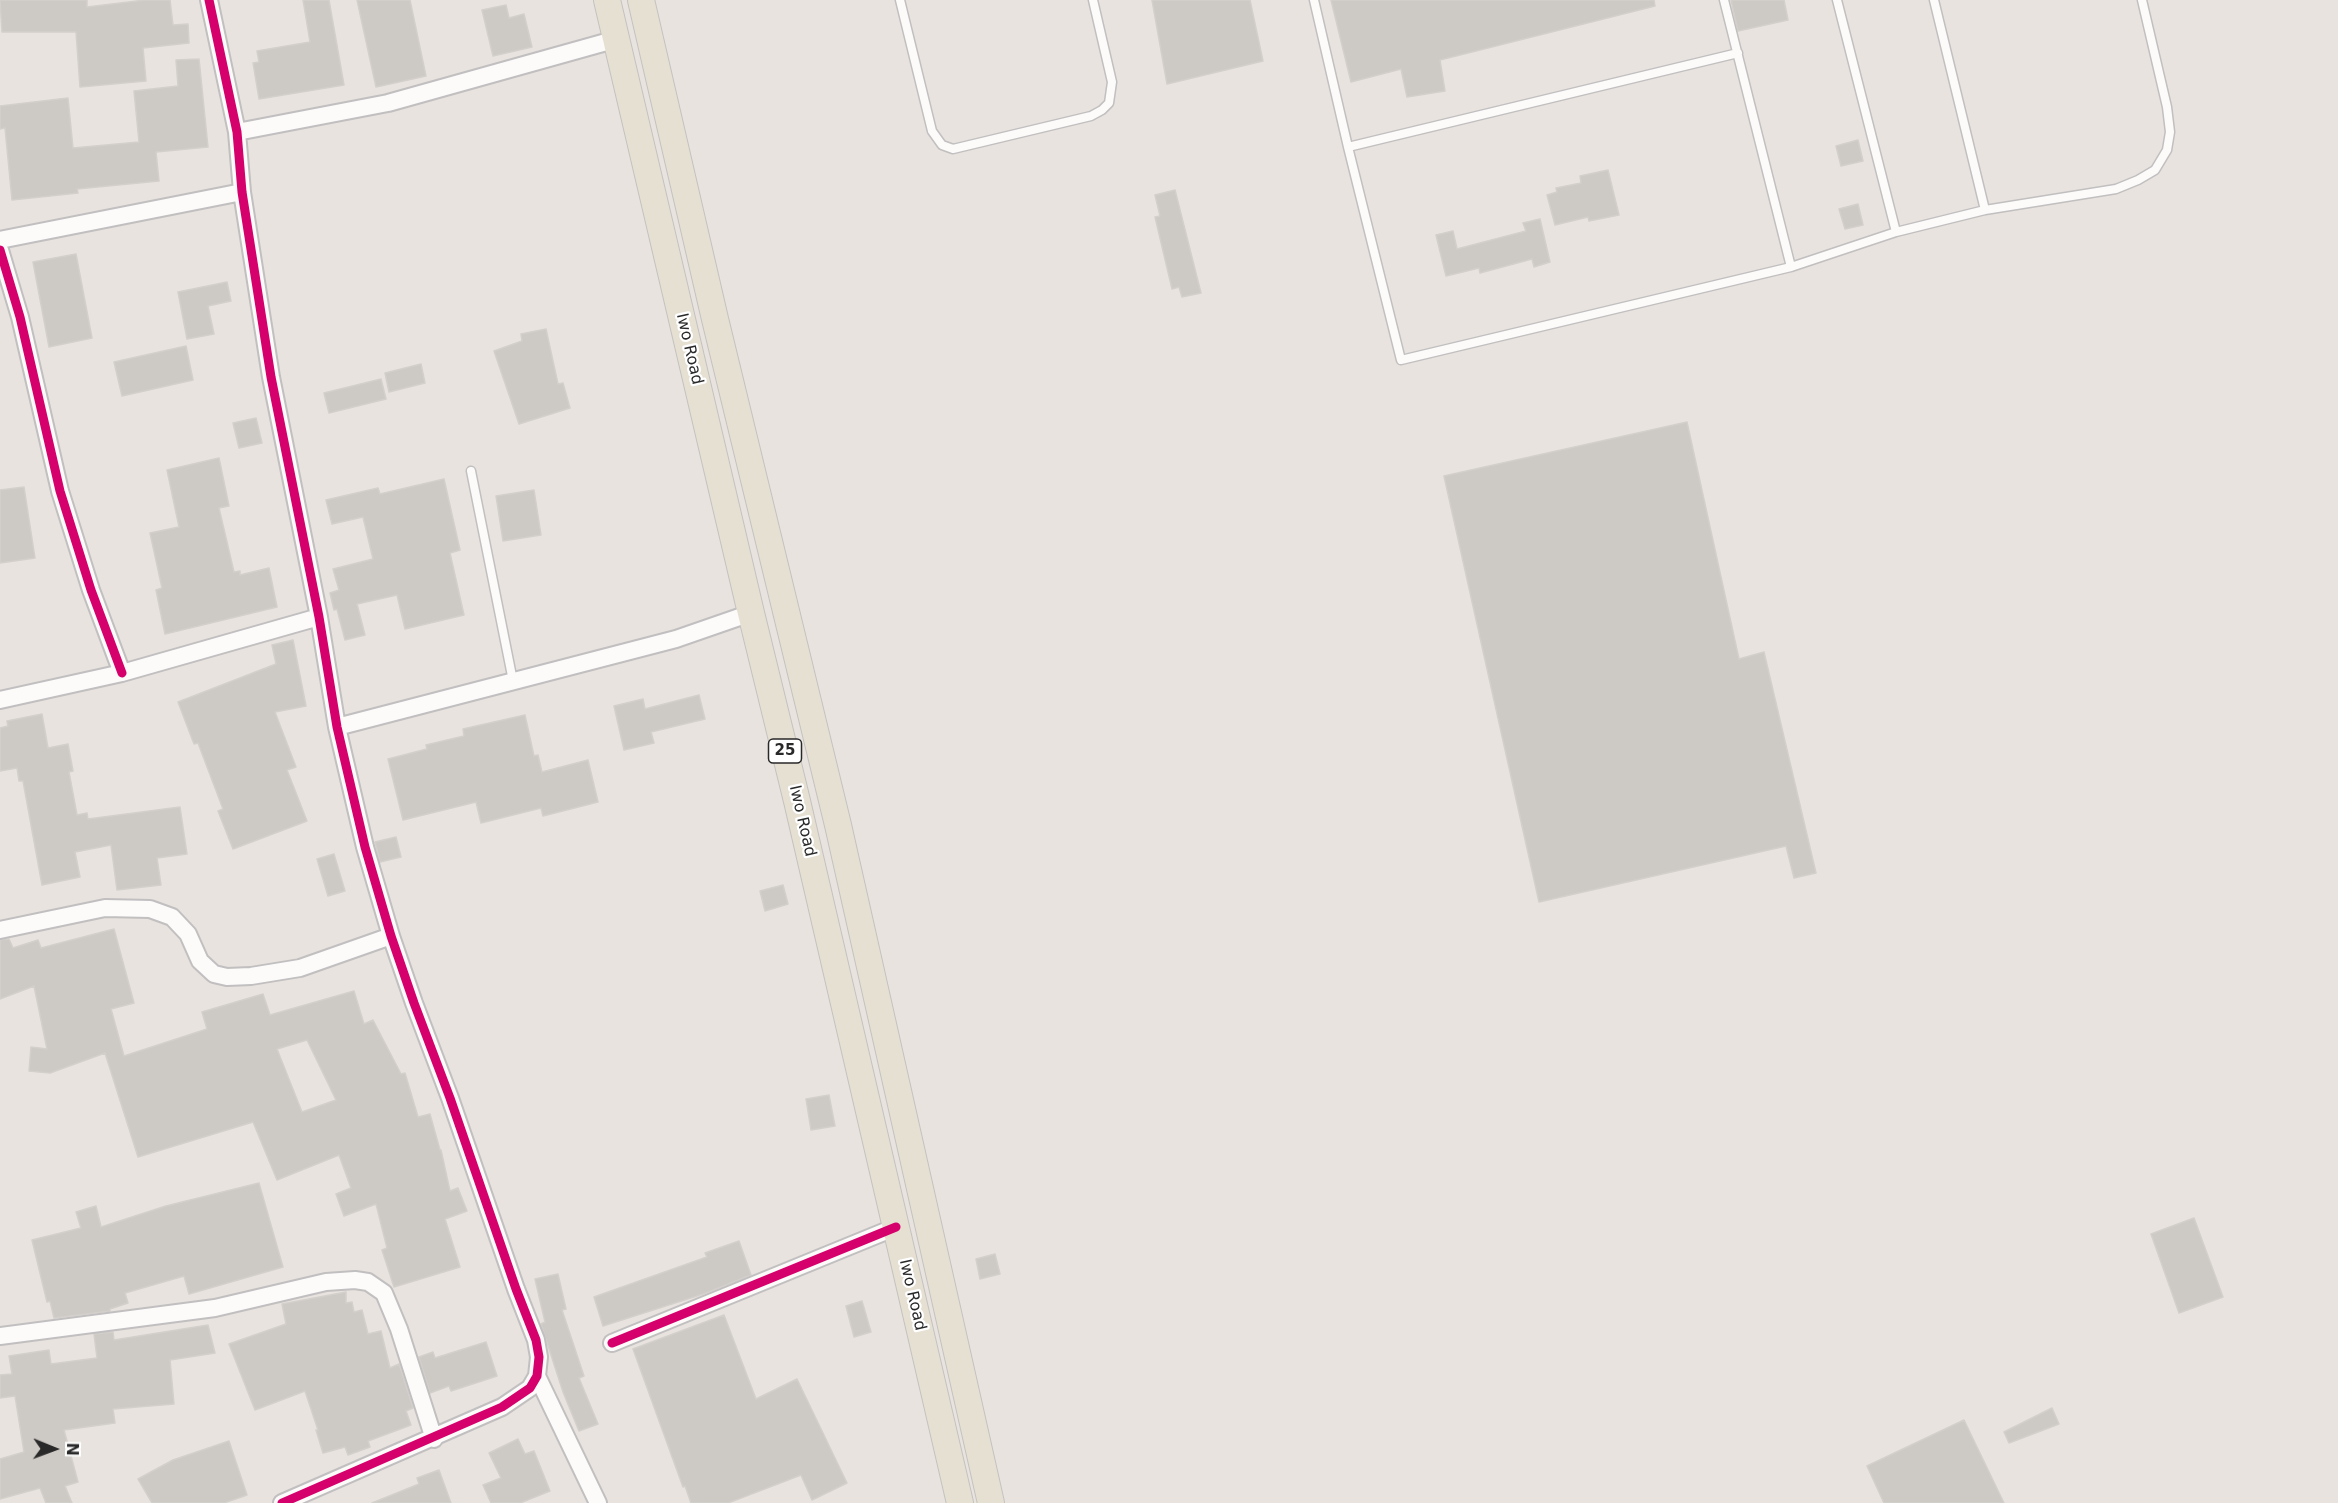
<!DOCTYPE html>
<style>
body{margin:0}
#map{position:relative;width:2338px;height:1503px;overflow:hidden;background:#e8e3de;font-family:"DejaVu Sans",sans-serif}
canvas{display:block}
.north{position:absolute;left:24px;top:1419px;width:60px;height:60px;-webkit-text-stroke:4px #fff;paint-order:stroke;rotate:91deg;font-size:16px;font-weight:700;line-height:24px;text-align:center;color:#292929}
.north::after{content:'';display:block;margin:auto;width:21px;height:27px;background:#292929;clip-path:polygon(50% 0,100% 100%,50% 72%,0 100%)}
</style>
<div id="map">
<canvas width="2338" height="1503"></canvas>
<div class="north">N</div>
</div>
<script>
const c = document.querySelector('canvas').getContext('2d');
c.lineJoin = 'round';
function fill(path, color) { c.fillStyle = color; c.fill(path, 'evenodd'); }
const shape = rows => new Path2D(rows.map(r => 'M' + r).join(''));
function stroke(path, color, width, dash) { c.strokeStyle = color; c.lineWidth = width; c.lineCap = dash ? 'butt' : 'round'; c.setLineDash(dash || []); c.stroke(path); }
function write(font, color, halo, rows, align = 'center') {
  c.font = font + ' "DejaVu Sans",sans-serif'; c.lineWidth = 4.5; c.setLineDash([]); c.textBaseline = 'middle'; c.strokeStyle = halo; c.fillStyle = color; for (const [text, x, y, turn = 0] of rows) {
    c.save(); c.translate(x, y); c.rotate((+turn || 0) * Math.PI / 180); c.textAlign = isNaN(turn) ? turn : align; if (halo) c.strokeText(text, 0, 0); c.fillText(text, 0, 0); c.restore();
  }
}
const building = shape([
 [0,0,87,0,87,7,145,0,170,0,173,25,188,24,189,43,143,48,146,81,80,87,76,32,2,32,0,0],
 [303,0,329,0,344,85,259,99,253,63,259,62,257,51,310,42,303,0],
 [357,0,410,0,426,76,376,87,357,0],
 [1152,0,1250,0,1263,61,1167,84,1152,0],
 [1331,0,1654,0,1655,6,1440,60,1445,91,1407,97,1401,69,1351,82,1331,0],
 [1731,0,1784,0,1788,20,1738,31,1731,0],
 [506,5,509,18,524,14,532,47,493,56,482,10,506,5],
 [199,59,208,147,156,152,159,181,77,189,78,193,12,200,5,128,0,129,0,106,68,98,73,148,139,142,134,91,178,86,176,60,199,59],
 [1858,140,1863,161,1841,166,1836,146,1858,140],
 [1608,170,1619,215,1589,221,1588,217,1555,225,1547,195,1557,192,1556,188,1581,183,1580,176,1608,170],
 [1175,190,1201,293,1182,297,1179,287,1172,289,1155,217,1160,216,1155,195,1175,190],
 [1858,204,1863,225,1845,229,1839,209,1858,204],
 [1540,219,1550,262,1534,267,1532,259,1480,273,1479,268,1446,276,1436,235,1453,231,1457,249,1526,231,1523,223,1540,219],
 [76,254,92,338,49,347,33,262,76,254],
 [227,282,231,301,208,306,214,334,187,339,178,292,227,282],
 [546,329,558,384,563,383,570,408,519,424,494,351,522,341,521,334,546,329],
 [186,346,193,380,122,396,114,362,186,346],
 [421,364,425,383,389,392,385,373,421,364],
 [381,379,386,399,329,413,324,393,381,379],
 [256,418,262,443,239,448,233,423,256,418],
 [1687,422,1739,659,1764,652,1816,873,1794,878,1786,846,1539,902,1444,476,1687,422],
 [219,458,229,506,219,508,234,572,240,571,240,575,269,568,277,607,165,634,156,590,162,588,150,533,179,527,167,470,219,458],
 [444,479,460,550,450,553,464,615,405,629,397,595,357,604,365,635,345,640,337,609,334,610,330,593,339,590,333,569,373,559,363,517,332,524,326,500,378,488,380,494,444,479],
 [24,487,35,558,0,563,0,490,24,487],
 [534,490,541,535,503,541,496,496,534,490],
 [293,640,306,706,275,712,296,767,287,770,307,821,233,849,218,811,223,809,198,743,194,744,178,702,276,664,272,645,293,640],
 [699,695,705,719,651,732,654,743,624,750,614,706,643,699,645,709,699,695],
 [42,714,48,748,68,744,73,771,69,772,77,815,87,813,88,819,180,807,187,854,157,858,161,885,117,890,111,845,75,852,80,877,42,885,23,781,19,781,17,768,0,771,0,728,8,726,7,721,42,714],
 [525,715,534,756,538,755,542,772,588,760,598,802,543,816,541,808,481,823,476,802,403,820,388,759,427,749,426,745,464,736,463,729,525,715],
 [396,837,401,857,380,862,375,842,396,837],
 [334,854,345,891,328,896,317,859,334,854],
 [783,885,788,904,765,911,760,891,783,885],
 [114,929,134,1003,111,1009,124,1056,207,1029,202,1012,263,994,270,1015,354,991,364,1024,373,1020,401,1074,405,1073,418,1117,430,1114,440,1150,441,1150,450,1191,458,1188,467,1211,445,1219,460,1267,394,1287,382,1250,387,1248,376,1204,344,1216,336,1194,351,1188,339,1155,277,1180,253,1122,138,1157,105,1053,50,1073,29,1071,31,1047,47,1049,34,986,0,999,0,940,9,939,13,948,38,940,41,948,114,929],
 [307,1040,336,1100,302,1112,277,1049,307,1040],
 [829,1095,835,1126,811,1130,806,1099,829,1095],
 [259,1183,283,1267,189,1294,184,1276,125,1293,128,1303,110,1309,110,1311,54,1318,50,1301,47,1302,32,1240,81,1228,76,1212,96,1206,101,1227,166,1206,259,1183],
 [2194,1218,2223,1297,2179,1313,2151,1234,2194,1218],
 [739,1241,751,1275,703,1294,603,1326,594,1297,707,1257,705,1253,739,1241],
 [995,1254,1000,1274,980,1279,976,1259,995,1254],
 [558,1274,566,1309,562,1310,584,1376,579,1378,598,1424,579,1431,563,1392,541,1324,545,1322,535,1279,558,1274],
 [346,1292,346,1303,352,1302,354,1312,362,1310,368,1334,381,1331,390,1368,399,1364,413,1408,406,1411,411,1425,368,1441,370,1447,348,1455,345,1447,323,1453,316,1430,318,1430,305,1391,255,1410,229,1344,286,1324,282,1304,346,1292],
 [862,1301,871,1332,854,1337,846,1306,862,1301],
 [724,1315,756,1399,797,1379,847,1483,812,1500,801,1475,728,1503,691,1503,685,1486,683,1487,633,1349,724,1315],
 [208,1325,215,1353,170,1360,174,1404,113,1409,115,1423,64,1430,78,1482,65,1486,72,1503,46,1503,40,1488,0,1499,0,1459,24,1452,15,1396,0,1398,0,1375,12,1374,9,1356,49,1350,51,1364,97,1358,94,1334,113,1332,114,1340,208,1325],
 [486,1342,497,1376,451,1391,449,1386,430,1393,419,1357,433,1352,435,1358,486,1342],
 [2052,1408,2059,1424,2009,1443,2004,1432,2052,1408],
 [1964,1420,2004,1503,1884,1503,1867,1466,1964,1420],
 [518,1439,525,1454,534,1451,550,1491,520,1503,491,1503,483,1485,501,1478,489,1453,518,1439],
 [229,1441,247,1495,224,1503,152,1503,138,1479,173,1460,229,1441],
 [439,1470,451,1503,372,1503,419,1484,417,1478,439,1470]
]);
const service = shape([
 [900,0,932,131,942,145,953,149,1091,116,1102,110,1109,103,1112,82,1093,0],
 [1314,0,1348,147,1401,360,1791,267,1896,232,1985,210,2116,189,2138,180,2155,170,2167,150,2170,132,2167,107,2142,0],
 [1724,0,1791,267],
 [1837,0,1896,232],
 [1934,0,1985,210],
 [1348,147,1738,53],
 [471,471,513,681]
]);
const minor = shape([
 [209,0,237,132,242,192,271,377,319,617,337,727,365,847,391,936,414,1003,450,1098,516,1289,536,1340,539,1357,537,1376,530,1388,502,1407,282,1503],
 [237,132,388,103,617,39],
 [0,240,242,192],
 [0,250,20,317,60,491,91,590,122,673],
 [0,700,122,673,319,617],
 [337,727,676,639,751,613],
 [0,930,105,908,150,909,172,917,188,934,200,961,214,974,227,977,251,976,300,968,391,936],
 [0,1336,215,1308,326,1282,355,1280,368,1282,384,1293,399,1329,434,1439],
 [612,1343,896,1227],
 [537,1376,598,1503]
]);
const primary = shape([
 [607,0,751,613,797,801,960,1503],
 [641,0,715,319,838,825,991,1503]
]);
const cycleway = shape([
 [209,0,237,132,242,192,271,377,319,617,337,727,365,847,391,936,414,1003,450,1098,516,1289,536,1340,539,1357,537,1376,530,1388,502,1407,282,1503],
 [0,250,20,317,60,491,91,590,122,673],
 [612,1343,896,1227]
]);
const shields = [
 [785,751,33]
];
const shieldNames = [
 ["25",785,751]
];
const streetNames = [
 ["Iwo Road",689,349,77],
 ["Iwo Road",802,821,77],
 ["Iwo Road",912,1295,77]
];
fill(building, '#cdc9c5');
stroke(building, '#d3cfcb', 1.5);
stroke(service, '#c1bfc0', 11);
stroke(minor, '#c1bfc0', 20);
stroke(primary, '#c4c2c0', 28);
stroke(service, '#fcfbfa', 8);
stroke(minor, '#fcfbfa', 16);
stroke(primary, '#e6e0d3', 26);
stroke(cycleway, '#d6006c', 9);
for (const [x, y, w] of shields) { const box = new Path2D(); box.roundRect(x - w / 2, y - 12, w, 24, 4.5); c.fillStyle = '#fff'; c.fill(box); stroke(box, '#292929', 1.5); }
write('bold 15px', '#292929', null, shieldNames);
write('16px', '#292929', '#fff', streetNames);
</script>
